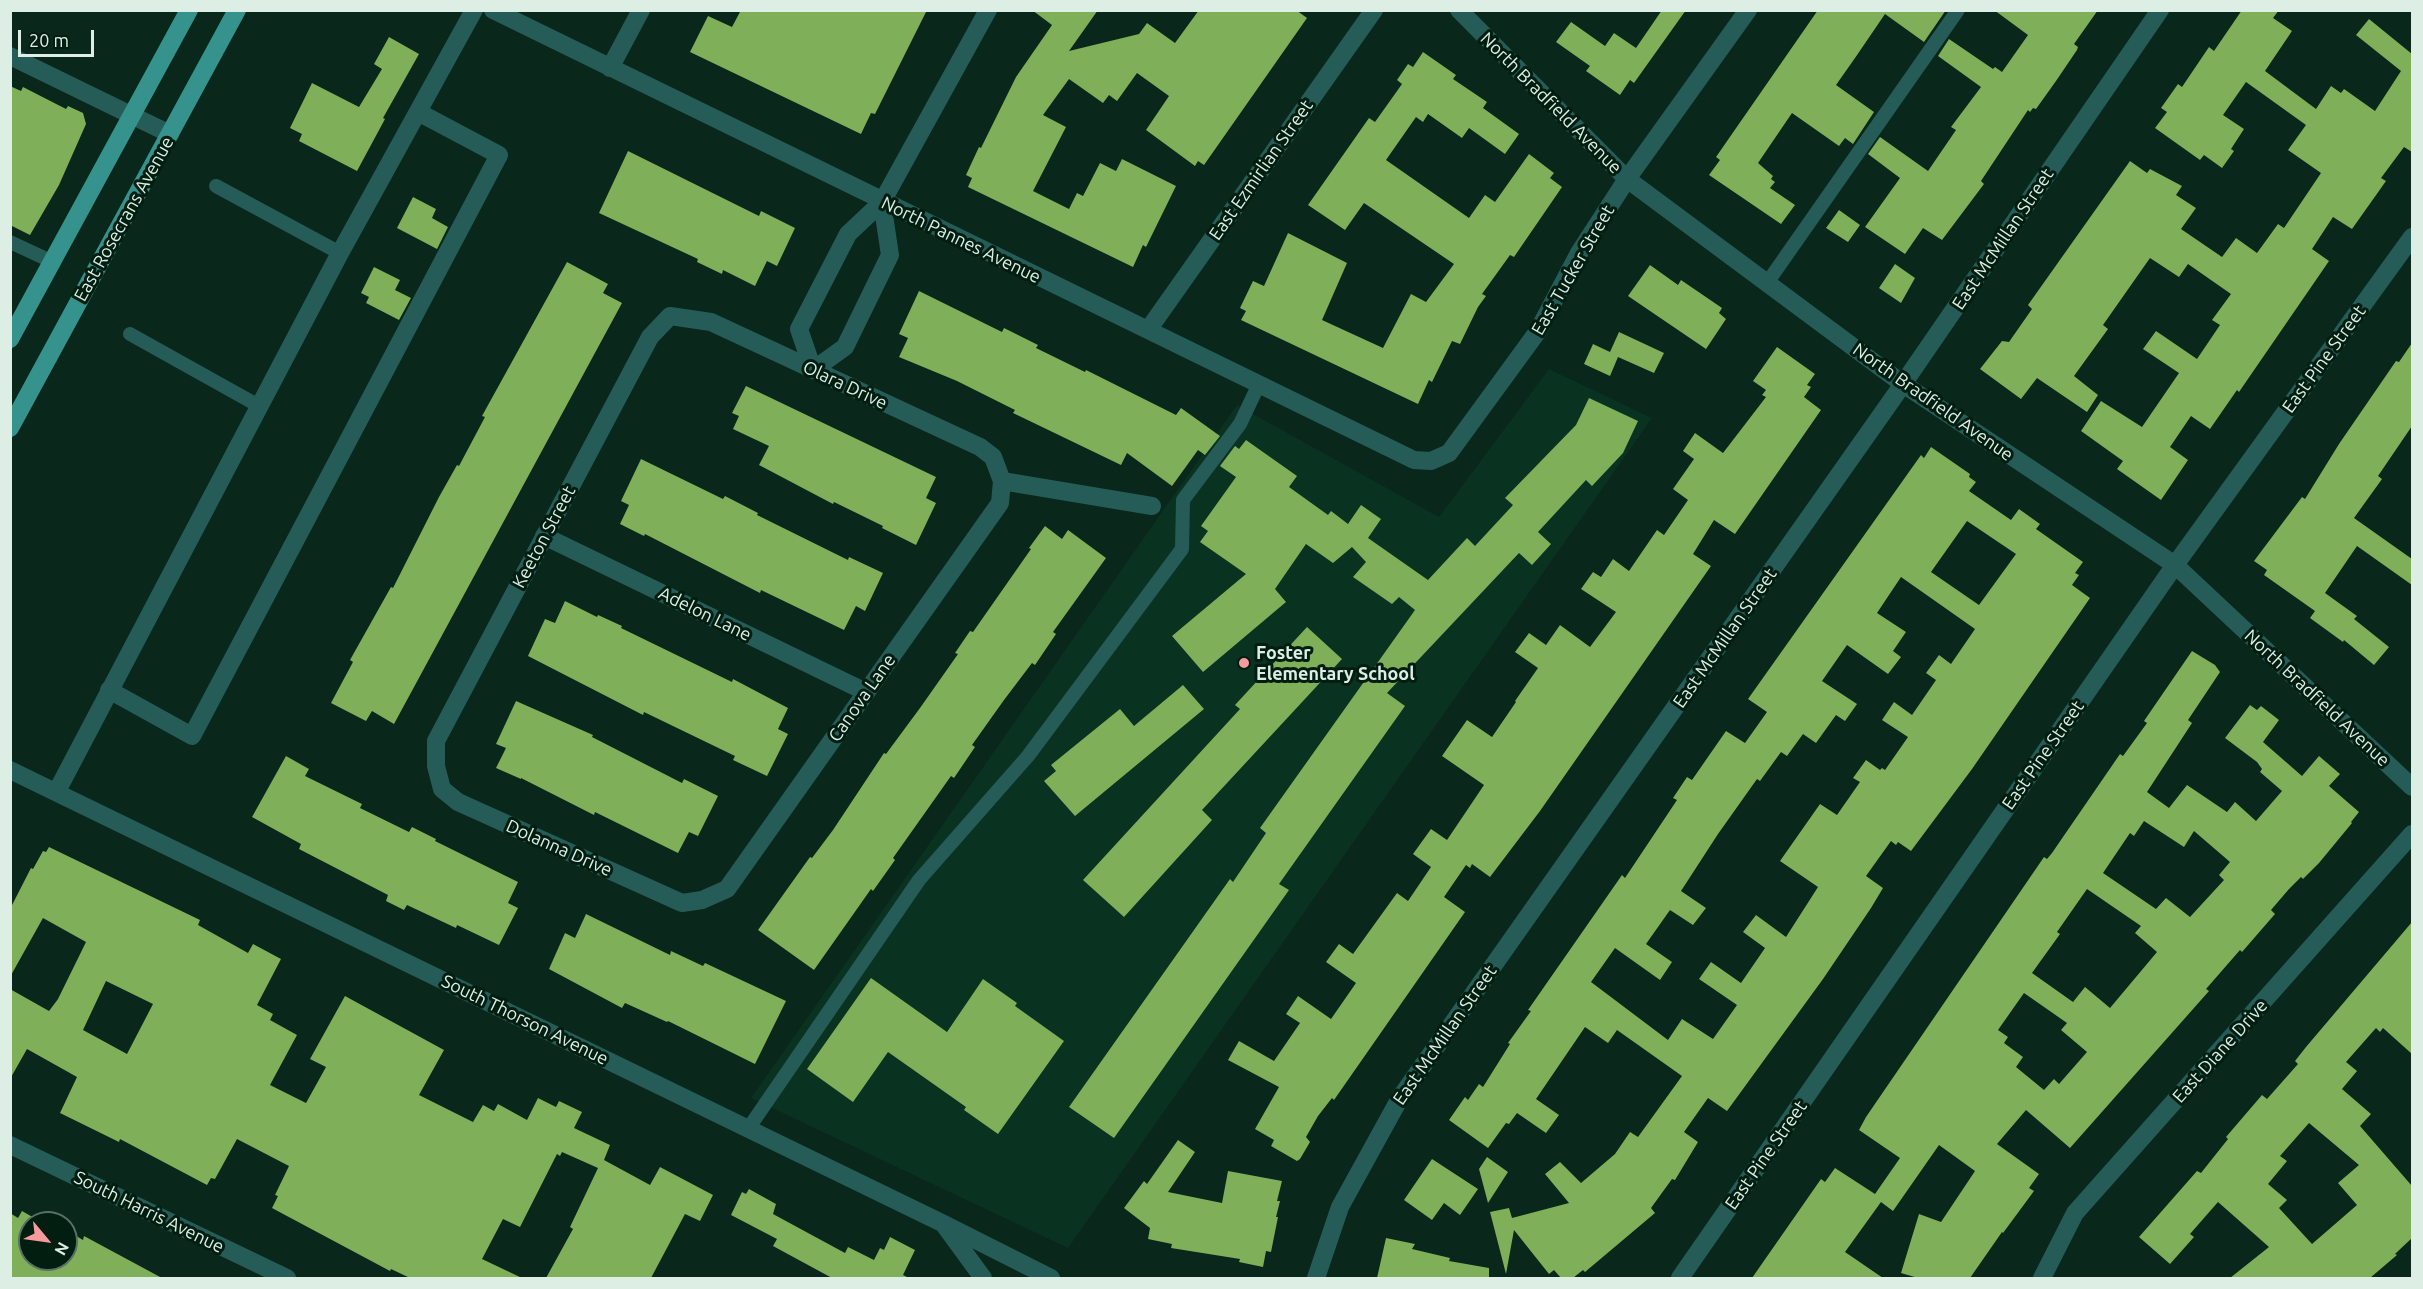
<!DOCTYPE html>
<style>
body{margin:0}
#map{position:relative;width:2423px;height:1289px;overflow:hidden;background:#09271a;font-family:Ubuntu,sans-serif}
canvas{display:block}
.frame{position:absolute;inset:0;border:12px solid #ddeee4;pointer-events:none}
.north{position:absolute;left:18px;top:1211px;width:60px;height:60px;box-sizing:border-box;background:#011e11;border:2px solid #597165;border-radius:50%;rotate:119deg;font-size:16px;font-weight:700;line-height:24px;text-align:center;color:#ddeee4}
.north::after{content:'';display:block;margin:auto;width:21px;height:27px;background:#f59b9c;clip-path:polygon(50% 0,100% 100%,50% 72%,0 100%)}
.scale{position:absolute;left:18px;top:30px;width:76px;height:27px;box-sizing:border-box;border:3px solid #ddeee4;border-top:0;padding-left:8px;font-size:18px;line-height:21px;white-space:nowrap;color:#ddeee4;-webkit-text-stroke:4px #011e11;paint-order:stroke}
</style>
<div id="map">
<canvas width="2423" height="1289"></canvas>
<div class="frame"></div>
<div class="north">N</div>
<div class="scale">20 m</div>
</div>
<script>
const c = document.querySelector('canvas').getContext('2d');
c.lineJoin = 'round';
function fill(path, color) { c.fillStyle = color; c.fill(path, 'evenodd'); }
const shape = rows => new Path2D(rows.map(r => 'M' + r).join(''));
function stroke(path, color, width, dash) { c.strokeStyle = color; c.lineWidth = width; c.lineCap = dash ? 'butt' : 'round'; c.setLineDash(dash || []); c.stroke(path); }
function write(font, color, halo, rows, align = 'center') {
  c.font = font + ' Ubuntu,sans-serif'; c.lineWidth = 6; c.setLineDash([]); c.textBaseline = 'middle'; c.strokeStyle = halo; c.fillStyle = color; for (const [text, x, y, turn = 0] of rows) {
    c.save(); c.translate(x, y); c.rotate((+turn || 0) * Math.PI / 180); c.textAlign = isNaN(turn) ? turn : align; if (halo) c.strokeText(text, 0, 0); c.fillText(text, 0, 0); c.restore();
  }
}
const built = shape([
 [1549,369,1652,418,1068,1248,751,1098,1237,405,1439,517]
]);
const building = shape([
 [741,10,927,10,875,114,871,113,861,134,690,52,708,16,732,27],
 [1032,10,1098,10,1069,51,1139,34,1147,23,1175,43,1199,10,1296,10,1307,18,1204,165,1198,161,1195,166,1146,130,1169,96,1137,73,1117,101,1109,95,1103,103,1069,79,1043,115,1066,127,1033,191,1069,209,1077,193,1083,196,1100,163,1116,171,1122,159,1176,186,1146,247,1143,245,1133,267,968,187,972,178,966,175,979,147,981,148,1016,77,1052,25],
 [1662,10,1686,10,1634,83,1630,80,1620,95,1586,71,1590,66,1556,42,1571,22,1605,46,1614,33,1636,48],
 [1818,10,1946,10,1924,42,1885,14,1855,58,1836,85,1874,112,1853,144,1845,138,1839,146,1792,113,1758,163,1773,176,1771,179,1775,182,1770,188,1795,205,1781,224,1709,175,1720,160,1716,157],
 [1994,10,2098,10,2074,44,2078,47,2077,50,2056,81,2036,109,2033,108,2030,112,2028,110,1981,181,1984,184,1942,240,1923,228,1905,254,1865,227,1900,178,1868,154,1880,137,1928,171,1956,130,1951,127,1981,87,1938,56,1949,39,1993,69,1995,67,2002,72,2028,35],
 [2242,10,2279,10,2273,18,2292,31,2265,71,2316,109,2331,86,2341,93,2344,89,2375,111,2401,71,2356,35,2369,19,2412,54,2412,152,2404,147,2381,178,2386,181,2352,229,2333,217,2312,249,2329,261,2239,392,2237,390,2210,429,2191,416,2170,447,2188,460,2161,500,2117,469,2123,461,2081,431,2101,401,2142,427,2179,373,2143,349,2156,331,2197,359,2220,325,2212,320,2231,294,2188,264,2179,277,2150,258,2103,325,2108,329,2074,376,2098,395,2087,412,2037,378,2021,399,1980,369,2002,341,2009,342,2032,309,2028,305,2130,161,2147,173,2150,169,2182,186,2176,195,2196,208,2181,229,2222,257,2236,238,2257,253,2278,224,2284,228,2321,173,2288,150,2306,125,2246,82,2223,115,2244,129,2231,149,2234,151,2222,168,2204,155,2200,160,2155,128,2167,112,2161,108,2178,84,2182,87,2209,47,2214,51],
 [389,37,419,54,383,118,385,119,357,171,299,141,302,134,290,128,312,83,359,107,382,69,374,64],
 [1423,52,1456,75,1453,79,1487,102,1483,108,1519,134,1505,154,1469,128,1462,138,1428,114,1423,122,1416,117,1386,160,1469,218,1485,195,1495,202,1529,154,1554,173,1550,178,1562,187,1514,257,1510,255,1482,294,1486,296,1478,307,1460,344,1452,341,1432,382,1429,380,1418,404,1241,320,1246,311,1240,308,1253,281,1264,286,1288,233,1347,263,1322,320,1383,348,1411,294,1426,302,1454,264,1364,203,1345,230,1308,205,1369,118,1375,122,1402,84,1397,80,1408,64,1413,67],
 [10,86,21,91,23,87,66,109,68,106,83,113,86,124,59,185,30,235,10,225],
 [628,151,759,216,761,211,795,228,777,266,767,261,755,286,723,270,722,274,697,262,698,259,599,213],
 [413,197,436,209,432,218,448,227,437,249,397,228],
 [1839,210,1860,225,1848,242,1826,228],
 [567,262,608,284,603,293,622,303,394,724,372,711,366,721,331,703,353,662,350,660,391,587,393,588,439,497,457,465,459,466,485,417,482,416],
 [1895,264,1915,278,1901,303,1879,288],
 [1650,265,1678,285,1681,280,1722,308,1719,313,1726,319,1706,349,1628,296],
 [374,267,400,280,395,290,411,298,399,320,366,303,369,297,361,293],
 [919,291,1002,332,1004,328,1038,345,1036,348,1085,372,1086,370,1176,415,1181,408,1220,436,1205,455,1198,450,1172,486,1127,453,1121,465,1038,425,1013,413,1015,410,957,381,899,357,908,338,899,334],
 [1619,332,1664,353,1654,373,1618,357,1610,376,1584,364,1593,344,1610,352],
 [2412,343,2412,426,2378,476,2382,479,2354,518,2412,559,2412,585,2357,546,2325,593,2357,616,2354,619,2389,647,2374,665,2344,640,2343,642,2310,618,2315,611,2264,575,2267,570,2254,561,2302,497,2305,499,2339,444,2396,361,2399,362],
 [1777,347,1815,374,1807,385,1811,387,1804,397,1821,410,1735,534,1714,520,1693,554,1711,566,1540,811,1490,877,1472,864,1470,868,1466,865,1444,897,1465,912,1334,1100,1332,1098,1318,1116,1306,1137,1310,1142,1300,1159,1297,1161,1271,1146,1274,1140,1255,1129,1279,1087,1228,1060,1239,1041,1274,1061,1300,1023,1286,1014,1298,996,1331,1019,1356,983,1326,962,1339,944,1353,954,1397,893,1408,901,1431,867,1413,854,1431,829,1447,840,1484,785,1442,756,1467,720,1492,737,1516,702,1515,701,1538,668,1515,652,1529,633,1546,645,1560,625,1590,647,1616,612,1581,589,1593,572,1601,577,1613,559,1629,571,1657,530,1664,535,1688,500,1673,489,1694,459,1683,451,1695,433,1723,453,1766,397,1762,395,1766,390,1753,381],
 [746,386,936,477,926,498,936,503,916,545,882,528,883,526,834,502,833,504,759,465,769,446,733,429,739,416,732,413],
 [1589,398,1638,421,1623,453,1592,486,1586,480,1538,532,1551,544,1532,565,1519,553,1387,693,1405,706,1279,884,1289,890,1114,1138,1069,1107,1230,879,1233,882,1266,833,1260,828,1415,610,1399,597,1392,604,1353,577,1366,562,1352,547,1333,563,1306,544,1275,589,1286,602,1203,672,1172,636,1246,574,1200,542,1208,531,1201,526,1236,477,1220,466,1235,446,1239,449,1246,440,1297,476,1289,487,1328,515,1331,511,1348,524,1361,505,1381,519,1368,538,1428,580,1467,538,1475,546,1513,505,1505,498,1576,425],
 [1931,447,1970,474,1969,477,1976,482,1969,491,2011,520,2019,509,2040,524,2036,529,2083,562,2075,573,2079,575,2072,585,2090,598,1972,769,1911,851,1898,842,1896,845,1891,841,1866,876,1883,888,1871,908,1823,979,1727,1111,1708,1098,1684,1132,1698,1142,1675,1180,1672,1179,1651,1208,1655,1213,1585,1272,1583,1270,1573,1278,1561,1278,1554,1270,1549,1274,1514,1230,1506,1274,1490,1212,1509,1208,1512,1218,1569,1203,1545,1174,1560,1162,1581,1183,1615,1154,1630,1132,1638,1137,1682,1076,1617,1030,1608,1043,1585,1027,1536,1099,1559,1115,1546,1133,1517,1113,1509,1124,1506,1123,1488,1148,1449,1120,1465,1097,1468,1100,1479,1084,1483,1087,1510,1044,1508,1043,1531,1011,1528,1010,1622,875,1625,878,1677,800,1673,798,1687,777,1692,780,1726,731,1745,743,1767,712,1748,699,1921,455,1924,458],
 [1967,521,2016,554,1979,605,1931,572],
 [1901,577,1975,629,1951,664,1939,655,1926,673,1936,680,1912,715,1894,702,1882,720,1908,737,1885,770,1882,768,1880,770,1866,760,1853,778,1860,782,1837,815,1820,804,1780,861,1818,887,1786,937,1756,915,1743,932,1765,948,1741,983,1711,962,1699,979,1737,1005,1713,1039,1682,1019,1668,1040,1591,982,1615,948,1660,980,1672,962,1646,944,1670,910,1693,925,1706,908,1681,891,1718,834,1757,779,1760,781,1781,752,1787,756,1803,734,1816,743,1836,715,1845,721,1857,704,1822,681,1847,645,1888,674,1901,657,1893,651,1906,632,1877,613],
 [641,459,723,499,725,496,758,513,757,515,848,560,849,557,883,573,865,611,856,606,844,630,761,590,760,593,645,534,644,536,620,524,629,505,621,501],
 [1045,526,1062,539,1068,530,1106,558,1053,632,1056,634,1035,665,1032,663,1004,700,972,745,975,747,954,778,951,776,893,858,895,860,873,891,871,889,814,970,758,930,810,857,812,858,833,830,884,753,886,754,920,708,958,654,955,653,970,631,973,632,1031,549,1029,548],
 [565,601,597,617,598,615,622,626,621,628,732,682,733,679,788,708,778,729,788,734,767,776,733,760,735,756,644,712,643,715,528,656,545,619,555,623],
 [1307,627,1342,659,1202,810,1212,820,1124,917,1083,880,1240,709,1235,705],
 [2192,651,2215,665,2220,672,2188,720,2192,723,2147,792,2169,808,2187,785,2227,812,2235,802,2256,821,2282,791,2260,772,2262,769,2257,762,2225,738,2250,705,2257,710,2261,706,2279,720,2263,742,2302,776,2319,756,2340,774,2329,786,2359,812,2351,822,2352,823,2319,863,2303,879,2301,877,2289,889,2271,910,2275,914,2242,952,2240,950,2206,989,2209,991,2070,1148,2026,1110,1997,1144,2039,1174,2029,1188,2034,1191,2003,1233,2002,1232,1970,1278,1918,1278,1901,1273,1919,1214,1941,1222,1975,1171,1939,1145,1893,1211,1881,1202,1845,1252,1883,1278,1752,1278,1821,1179,1825,1182,1835,1168,1875,1194,1900,1158,1859,1130,1866,1117,2044,857,2047,859,2052,853,2120,754,2123,756,2147,723,2144,721],
 [2144,821,2184,847,2194,831,2230,862,2219,875,2224,880,2190,917,2166,898,2156,909,2103,873,2130,833,2134,836],
 [2087,889,2141,926,2135,933,2157,952,2110,1008,2085,987,2073,1002,2032,973,2060,934,2057,932],
 [2024,993,2067,1023,2061,1030,2087,1052,2059,1084,2054,1079,2044,1090,2016,1067,2023,1057,2004,1043,2008,1037,1998,1030],
 [1183,685,1204,709,1075,816,1044,781,1056,771,1051,765,1120,709,1134,726],
 [516,701,593,735,592,737,682,783,684,779,718,796,698,836,689,832,678,853,595,812,594,815,521,778,521,779,496,768,506,748,496,744],
 [286,756,309,769,305,776,362,804,360,808,409,832,412,827,436,839,435,841,518,882,508,903,518,908,499,945,457,925,456,928,407,905,404,910,386,901,388,895,299,849,301,844,252,817],
 [49,847,200,920,198,925,248,953,253,944,281,959,257,1005,273,1014,270,1020,297,1035,270,1085,306,1103,326,1067,310,1059,345,996,444,1050,419,1095,473,1122,483,1105,494,1111,498,1104,527,1120,538,1098,556,1107,559,1101,582,1112,574,1128,610,1145,604,1160,650,1185,660,1167,713,1195,700,1221,685,1214,651,1278,546,1278,573,1229,570,1227,598,1168,562,1152,560,1156,557,1154,520,1227,503,1219,482,1259,522,1278,410,1278,391,1269,390,1271,272,1208,278,1196,275,1195,289,1166,237,1139,215,1179,211,1178,207,1185,120,1139,119,1142,60,1113,77,1077,27,1049,10,1079,10,989,49,1011,58,999,86,942,43,918,10,977,10,909,31,868,33,869,43,851,46,852],
 [106,981,153,1004,127,1054,83,1030],
 [586,914,670,955,671,951,703,966,705,963,786,1001,755,1064,668,1021,667,1022,625,1003,622,1008,549,969,565,933,575,938],
 [2412,922,2412,1054,2383,1028,2380,1032,2376,1028,2346,1062,2357,1071,2342,1089,2371,1114,2360,1126,2412,1186,2412,1238,2395,1254,2397,1255,2370,1278,2230,1278,2269,1247,2218,1202,2190,1234,2194,1237,2170,1264,2139,1237,2197,1171,2201,1173,2228,1139,2226,1137,2262,1095,2267,1099,2298,1064,2295,1061,2306,1047],
 [2309,1123,2359,1165,2338,1183,2357,1205,2312,1244,2279,1208,2287,1200,2268,1184,2287,1161,2280,1156],
 [871,978,947,1032,983,979,1017,1003,1015,1006,1064,1041,998,1134,964,1110,966,1107,888,1052,853,1102,807,1069],
 [1178,1140,1195,1152,1168,1192,1222,1203,1228,1171,1282,1181,1277,1201,1280,1201,1276,1217,1278,1217,1271,1252,1266,1251,1263,1267,1239,1262,1240,1259,1171,1248,1172,1244,1148,1239,1150,1228,1124,1208,1144,1181,1147,1184],
 [1487,1157,1508,1172,1488,1203,1479,1169],
 [1432,1159,1478,1189,1460,1215,1444,1203,1432,1220,1404,1200],
 [749,1189,776,1204,773,1214,845,1253,848,1247,874,1260,880,1248,884,1250,890,1237,915,1250,903,1275,909,1278,832,1278,773,1246,777,1239,731,1215,742,1192,746,1194],
 [22,1211,43,1223,30,1223,30,1259,66,1259,66,1230,83,1240,84,1236,162,1278,10,1278,10,1213,18,1218],
 [1386,1238,1415,1244,1412,1249,1450,1258,1449,1261,1489,1268,1489,1278,1377,1278]
]);
const lane = shape([
 [216,186,340,253],
 [10,242,53,262],
 [1767,283,1958,10],
 [130,334,259,406],
 [748,1129,919,880,1028,756,1182,549,1183,500,1240,424,1259,384]
]);
const street = shape([
 [493,10,1414,460,1431,461,1449,453,1538,331,1579,253,1627,179,1748,10],
 [1459,10,1627,179,1903,384,2175,565,2412,787],
 [10,56,170,134],
 [610,68,641,10],
 [882,202,890,255,845,347,813,370,799,329,848,234,882,202,988,10],
 [670,316,711,322,980,447,993,457,1002,481,1000,503,727,889,702,900,682,903,458,802,442,789,436,766,436,741,650,337,670,316],
 [1148,330,1374,10],
 [1002,481,1152,506],
 [544,536,866,692],
 [109,690,192,736,499,155,418,112],
 [10,770,942,1223,1051,1278],
 [57,791,340,253,474,10],
 [10,1145,287,1278],
 [945,1226,983,1278],
 [1316,1278,1340,1207,1400,1098,1903,384,2160,10],
 [1680,1278,2175,565,2412,237],
 [2042,1278,2075,1213,2412,834]
]);
const primary = shape([
 [10,339,189,10],
 [10,428,237,10]
]);
const markers = [
 [1244,663,6,"#f59b9c"]
];
const streetNames = [
 ["North Bradfield Avenue",1551,103,45],
 ["East Ezmirlian Street",1261,170,-55],
 ["East Rosecrans Avenue",124,219,-61],
 ["East McMillan Street",2003,239,-56],
 ["North Pannes Avenue",961,240,26],
 ["East Tucker Street",1573,270,-60],
 ["East Pine Street",2324,359,-54],
 ["Olara Drive",845,385,25],
 ["North Bradfield Avenue",1933,402,35],
 ["Keeton Street",544,537,-62],
 ["Adelon Lane",705,614,26],
 ["East McMillan Street",1725,638,-55],
 ["Canova Lane",862,698,-55],
 ["North Bradfield Avenue",2317,698,43],
 ["East Pine Street",2043,755,-55],
 ["Dolanna Drive",559,848,24],
 ["South Thorson Avenue",525,1020,26],
 ["East McMillan Street",1445,1035,-55],
 ["East Diane Drive",2220,1051,-48],
 ["East Pine Street",1766,1155,-55],
 ["South Harris Avenue",149,1212,26]
];
const poiNames = [
 ["Foster",1256,653],
 ["Elementary School",1256,674]
];
fill(built, '#0a3221');
fill(building, '#7faf59');
stroke(lane, '#265c58', 14);
stroke(street, '#265c58', 18);
stroke(primary, '#36928d', 18);
for (const [x, y, r, color] of markers) { const dot = new Path2D(); dot.arc(x, y, r, 0, 2 * Math.PI); c.fillStyle = color; c.fill(dot); stroke(dot, '#011e11', 2); }
write('18px', '#ddeee4', '#011e11', streetNames);
write('bold 18px', '#ddeee4', '#011e11', poiNames, 'left');
</script>
